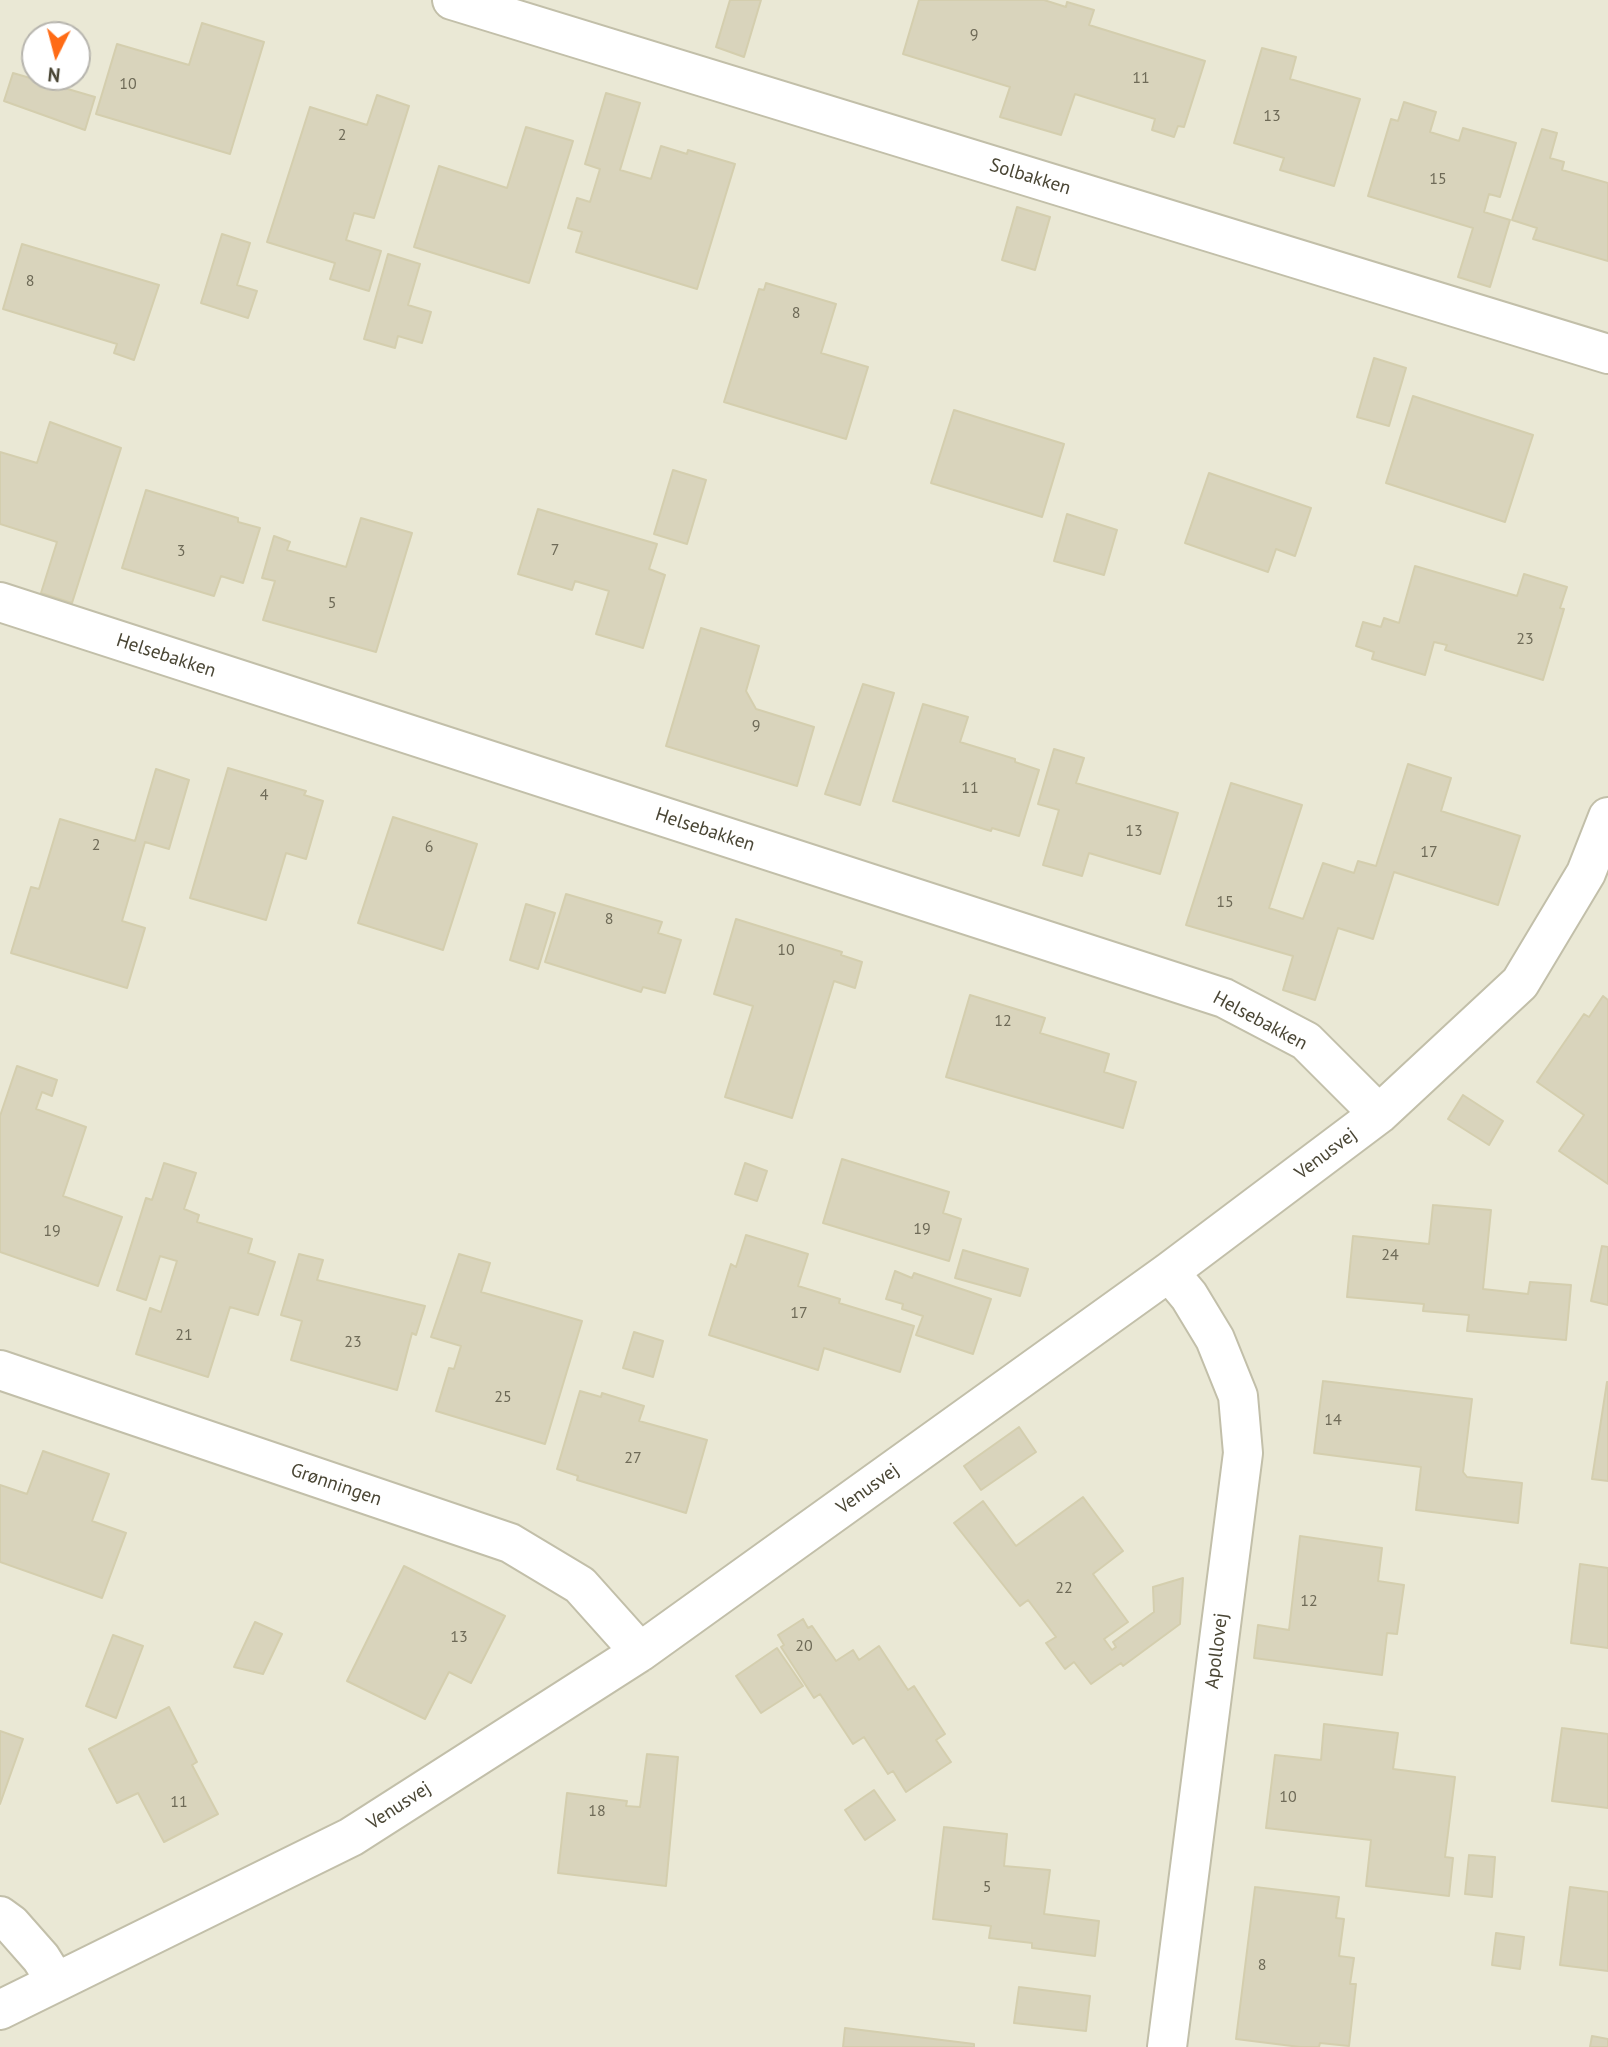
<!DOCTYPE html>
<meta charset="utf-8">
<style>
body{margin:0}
#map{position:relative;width:1608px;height:2047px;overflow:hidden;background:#f6f4e8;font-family:"PT Sans",sans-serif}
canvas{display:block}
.north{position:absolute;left:21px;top:21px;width:70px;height:70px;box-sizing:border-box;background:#fff;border:2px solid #b7b5ae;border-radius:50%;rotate:186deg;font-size:19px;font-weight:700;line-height:28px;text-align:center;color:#4a4635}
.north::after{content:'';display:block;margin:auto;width:24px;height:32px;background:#ff6b15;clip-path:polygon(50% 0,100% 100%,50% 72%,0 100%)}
</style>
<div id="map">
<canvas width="1608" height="2047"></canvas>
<div class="north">N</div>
</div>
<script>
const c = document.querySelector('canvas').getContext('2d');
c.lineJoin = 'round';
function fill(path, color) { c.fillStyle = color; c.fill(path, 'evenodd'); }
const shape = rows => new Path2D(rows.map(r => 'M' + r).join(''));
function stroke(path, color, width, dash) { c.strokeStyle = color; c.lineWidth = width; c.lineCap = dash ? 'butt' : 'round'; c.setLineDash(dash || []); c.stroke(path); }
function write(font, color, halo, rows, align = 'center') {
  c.font = font + ' "PT Sans",sans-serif'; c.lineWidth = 7; c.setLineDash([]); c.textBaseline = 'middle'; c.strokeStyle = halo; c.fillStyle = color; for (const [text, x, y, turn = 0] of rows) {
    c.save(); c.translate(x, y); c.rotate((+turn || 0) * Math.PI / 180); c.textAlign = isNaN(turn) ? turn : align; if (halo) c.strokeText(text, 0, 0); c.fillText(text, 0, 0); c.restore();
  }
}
const residential = shape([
 [0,0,1608,0,1608,2047,0,2047],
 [35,35,77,35,77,77,35,77]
]);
const building = shape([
 [730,0,761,0,744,57,716,47,730,0],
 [919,0,1044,0,1066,7,1067,2,1094,10,1089,25,1205,61,1184,127,1178,126,1174,137,1152,130,1155,119,1075,94,1061,135,1000,117,1010,87,903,54,919,0],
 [202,23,264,42,230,154,96,114,117,44,189,65,202,23],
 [1262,48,1296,57,1290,79,1360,99,1334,186,1280,170,1284,158,1234,143,1262,48],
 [13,73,95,97,85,130,4,101,13,73],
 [606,93,640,103,620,170,651,179,661,146,687,154,688,150,735,164,697,289,576,252,582,232,568,228,577,198,590,202,600,169,585,164,606,93],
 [377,95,409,106,374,218,354,213,346,240,381,251,369,291,330,279,335,263,267,242,310,107,367,125,377,95],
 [1404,102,1436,112,1430,132,1459,141,1463,128,1516,143,1500,197,1489,194,1484,212,1510,220,1490,287,1458,277,1473,228,1368,196,1391,119,1398,121,1404,102],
 [526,127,573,141,529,283,414,247,439,166,507,188,526,127],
 [1542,129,1557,133,1550,158,1564,162,1562,170,1608,183,1608,261,1533,239,1537,228,1512,220,1542,129],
 [1017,207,1050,217,1035,270,1002,260,1017,207],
 [222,234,250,243,237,285,257,291,248,318,201,303,222,234],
 [22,244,159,285,134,360,114,353,117,344,3,309,22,244],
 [388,254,420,264,408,305,431,312,422,343,398,336,395,348,364,339,388,254],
 [766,283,836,304,821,353,868,367,846,439,724,402,759,289,764,290,766,283],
 [1374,358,1406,368,1389,426,1357,417,1374,358],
 [1413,396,1533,435,1505,522,1386,483,1413,396],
 [954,410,1064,444,1042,517,931,483,954,410],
 [50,422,121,448,72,603,41,593,57,542,0,524,0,452,37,463,50,422],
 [673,470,706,480,687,544,654,534,673,470],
 [1209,473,1311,508,1295,556,1276,549,1268,572,1185,543,1209,473],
 [146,490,238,518,238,522,260,528,243,583,221,576,214,596,122,568,146,490],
 [538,509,657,544,649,569,665,575,643,648,596,634,609,591,575,581,572,590,518,574,538,509],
 [1067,514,1117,530,1104,575,1054,561,1067,514],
 [361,518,412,533,376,652,263,620,275,581,262,578,274,536,290,542,287,550,346,567,361,518],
 [1415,566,1517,596,1524,574,1567,587,1560,608,1564,609,1543,680,1445,650,1447,645,1434,642,1425,675,1372,659,1374,652,1356,646,1363,622,1381,627,1384,618,1399,623,1415,566],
 [701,628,759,646,746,691,756,709,814,727,797,786,666,746,701,628],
 [863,684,894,693,860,805,825,794,863,684],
 [923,704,968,717,960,742,1015,759,1015,762,1039,770,1019,836,992,828,991,831,893,801,923,704],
 [1054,749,1084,758,1076,783,1178,813,1160,874,1089,853,1082,876,1043,865,1059,810,1038,804,1054,749],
 [1408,764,1451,778,1441,811,1520,836,1498,905,1394,872,1373,939,1338,928,1315,1000,1283,990,1293,956,1186,925,1231,783,1302,805,1269,908,1303,919,1323,863,1354,873,1358,861,1376,866,1408,764],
 [228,768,306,791,304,795,323,801,306,859,286,853,266,920,190,898,228,768],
 [156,769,189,780,169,849,145,842,122,921,145,928,127,988,11,953,31,887,39,889,60,819,135,841,156,769],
 [393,817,477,844,443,950,358,923,393,817],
 [566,894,662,922,658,933,681,940,665,993,643,987,641,992,545,962,566,894],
 [526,904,555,913,538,969,510,960,526,904],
 [736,919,842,952,841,955,862,962,855,988,834,981,792,1118,725,1097,753,1006,714,994,736,919],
 [970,995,1045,1018,1040,1033,1109,1054,1104,1072,1136,1082,1123,1128,946,1077,970,995],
 [1603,996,1608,1000,1608,1184,1559,1151,1584,1115,1537,1082,1584,1014,1589,1017,1603,996],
 [17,1066,57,1080,52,1096,42,1092,36,1109,86,1127,63,1196,122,1217,98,1286,0,1252,0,1116,17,1066],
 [1463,1095,1503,1121,1489,1145,1448,1119,1463,1095],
 [842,1159,949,1192,943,1213,961,1219,949,1261,823,1223,842,1159],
 [164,1163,196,1173,184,1209,199,1215,197,1222,252,1239,248,1253,275,1262,258,1315,230,1307,208,1377,136,1354,150,1308,161,1312,177,1261,160,1256,146,1300,117,1290,146,1198,152,1200,164,1163],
 [745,1163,767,1171,757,1201,735,1194,745,1163],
 [1433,1205,1491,1210,1483,1289,1528,1294,1530,1282,1571,1285,1566,1340,1467,1331,1469,1315,1423,1311,1424,1304,1347,1297,1353,1236,1429,1244,1433,1205],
 [746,1235,808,1254,798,1286,840,1299,839,1303,914,1326,900,1372,824,1348,818,1370,709,1335,731,1264,736,1267,746,1235],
 [1602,1246,1608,1247,1608,1305,1591,1301,1602,1246],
 [963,1250,1028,1269,1020,1296,955,1278,963,1250],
 [299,1254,323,1260,317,1280,425,1306,416,1335,412,1333,397,1390,291,1360,302,1321,281,1315,299,1254],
 [459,1254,490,1263,481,1292,582,1321,545,1444,436,1411,449,1368,454,1369,461,1346,431,1337,459,1254],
 [895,1271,912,1278,914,1273,991,1299,973,1354,916,1335,923,1316,902,1309,903,1304,886,1299,895,1271],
 [634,1332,663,1341,653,1377,623,1368,634,1332],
 [1323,1381,1472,1399,1463,1472,1467,1477,1522,1483,1518,1523,1416,1510,1421,1467,1314,1453,1323,1381],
 [1607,1382,1608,1382,1608,1481,1592,1479,1607,1382],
 [580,1391,601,1397,602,1393,644,1406,639,1421,707,1440,686,1513,577,1480,578,1476,557,1469,580,1391],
 [1019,1427,1036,1452,981,1490,964,1466,1019,1427],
 [43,1451,109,1474,92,1521,126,1533,102,1598,0,1562,0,1485,27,1494,43,1451],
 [1083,1497,1123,1551,1093,1574,1128,1622,1104,1639,1112,1650,1116,1647,1113,1642,1154,1612,1153,1587,1183,1578,1180,1624,1123,1666,1121,1663,1091,1684,1074,1662,1065,1669,1046,1643,1056,1637,1028,1600,1020,1606,954,1523,983,1501,1016,1546,1083,1497],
 [1300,1536,1382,1548,1378,1581,1404,1585,1397,1634,1387,1633,1382,1675,1254,1658,1258,1625,1289,1630,1300,1536],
 [1580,1564,1608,1568,1608,1648,1571,1643,1580,1564],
 [404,1566,505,1616,471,1683,449,1672,425,1719,347,1681,404,1566],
 [803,1619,808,1628,812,1626,836,1661,853,1650,859,1660,879,1646,908,1690,914,1686,945,1734,936,1740,951,1762,906,1792,893,1771,888,1774,864,1737,853,1744,820,1694,814,1698,781,1647,784,1645,778,1635,803,1619],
 [255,1622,282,1634,263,1674,234,1667,255,1622],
 [113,1635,143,1646,116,1718,86,1706,113,1635],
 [777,1648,803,1686,761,1713,736,1676,777,1648],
 [169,1707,197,1762,192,1765,218,1814,164,1842,138,1793,117,1803,89,1749,169,1707],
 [1324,1724,1398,1733,1393,1769,1455,1777,1445,1857,1453,1858,1449,1896,1366,1886,1371,1840,1266,1828,1275,1755,1321,1760,1324,1724],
 [1562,1728,1608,1734,1608,1808,1552,1801,1562,1728],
 [0,1731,23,1739,0,1804,0,1731],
 [647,1754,678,1757,666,1886,558,1873,567,1793,627,1801,626,1806,640,1807,647,1754],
 [874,1790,895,1820,865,1840,845,1810,874,1790],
 [944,1827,1007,1834,1004,1866,1050,1870,1044,1914,1099,1921,1095,1956,1032,1948,1032,1943,989,1938,991,1926,933,1919,944,1827],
 [1469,1855,1495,1857,1492,1897,1465,1894,1469,1855],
 [1255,1887,1339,1897,1336,1918,1344,1919,1339,1956,1354,1958,1350,1984,1356,1984,1349,2046,1320,2043,1319,2047,1300,2047,1236,2039,1255,1887],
 [1570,1887,1608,1892,1608,1971,1560,1965,1570,1887],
 [1496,1933,1524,1937,1520,1969,1492,1965,1496,1933],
 [1019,1987,1090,1996,1086,2031,1014,2023,1019,1987],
 [845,2028,974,2044,974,2047,843,2047,845,2028],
 [1592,2036,1608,2039,1608,2047,1590,2047,1592,2036]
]);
const minor = shape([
 [452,0,1608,354],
 [0,602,1224,998,1306,1041,1379,1114],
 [0,1370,510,1543,580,1585,640,1652],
 [0,1916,11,1924,41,1958,56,1982],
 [0,2010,351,1837,640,1652,1169,1272,1379,1114,1520,983,1586,873,1608,817],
 [1167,2047,1243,1453,1238,1396,1215,1339,1189,1296,1169,1272]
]);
const numberNames = [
 ["9",974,35],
 ["11",1141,78],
 ["10",128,84],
 ["13",1272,116],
 ["2",342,135],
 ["15",1438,179],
 ["8",30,281],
 ["8",796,313],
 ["7",555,550],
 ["3",181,551],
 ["5",332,603],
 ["23",1525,639],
 ["9",756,726],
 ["11",970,788],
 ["4",264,795],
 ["13",1134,831],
 ["2",96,845],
 ["6",429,847],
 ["17",1429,852],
 ["15",1225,902],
 ["8",609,919],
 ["10",786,950],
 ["12",1003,1021],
 ["19",922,1229],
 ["19",52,1231],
 ["24",1390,1255],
 ["17",799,1313],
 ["21",184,1335],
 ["23",353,1342],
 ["25",503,1397],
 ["14",1333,1420],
 ["27",633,1458],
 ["22",1064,1588],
 ["12",1309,1601],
 ["13",459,1637],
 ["20",804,1646],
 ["10",1288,1797],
 ["11",179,1802],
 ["18",597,1811],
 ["5",987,1887],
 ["8",1262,1965]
];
const streetNames = [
 ["Solbakken",1030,177,17],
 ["Helsebakken",166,656,18],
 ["Helsebakken",705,830,18],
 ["Helsebakken",1260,1021,28],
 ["Venusvej",1326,1154,-37],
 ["Grønningen",336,1485,19],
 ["Venusvej",868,1489,-36],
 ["Apollovej",1217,1651,-83],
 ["Venusvej",399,1806,-33]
];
fill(residential, '#eae8d5');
fill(building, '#d9d4bc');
stroke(building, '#d4ceae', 2);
stroke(minor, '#c2bfa9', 42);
stroke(minor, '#fff', 38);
write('16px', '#6e6a57', null, numberNames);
write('19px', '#4a4635', '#fff', streetNames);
</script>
